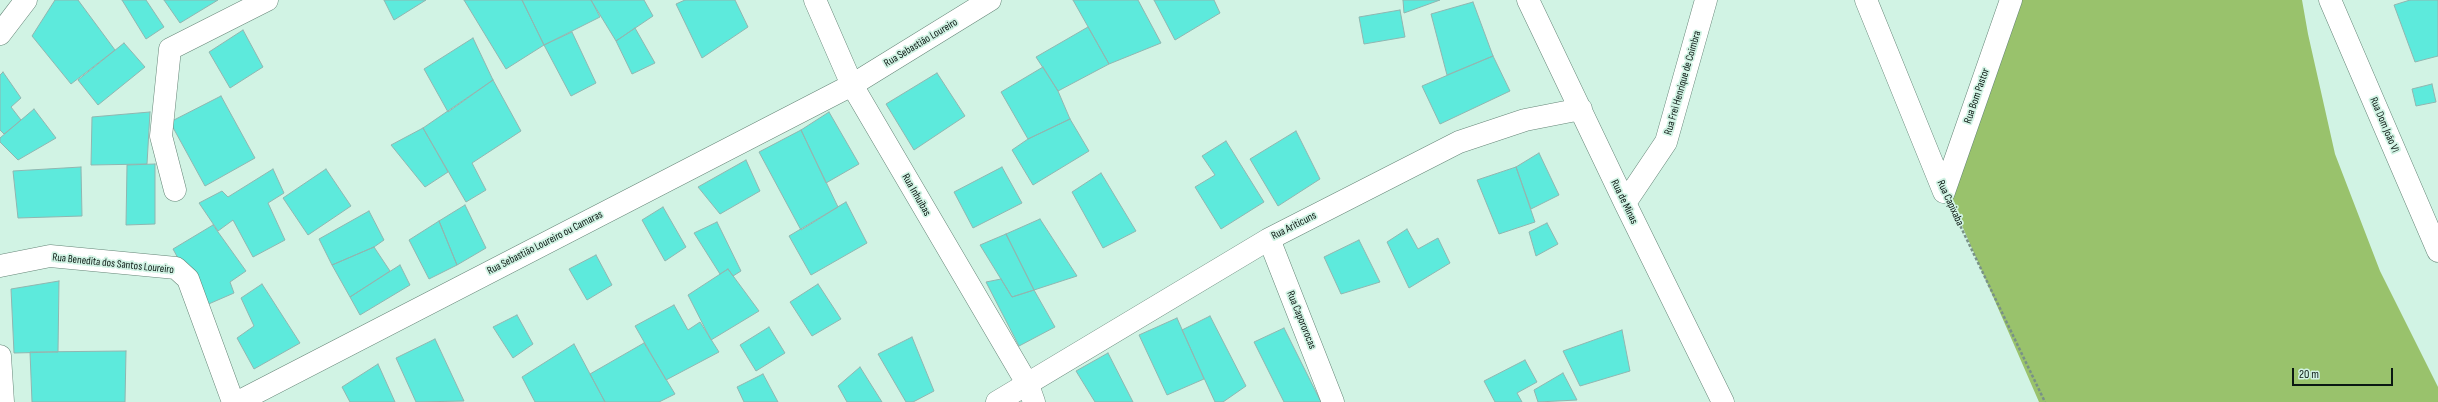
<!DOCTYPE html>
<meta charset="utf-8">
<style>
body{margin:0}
#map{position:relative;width:2438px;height:402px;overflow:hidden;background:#d1f3e4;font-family:"Sofia Sans Condensed",sans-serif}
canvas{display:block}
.scale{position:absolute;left:2292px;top:368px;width:101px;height:18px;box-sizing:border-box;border:2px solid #0b1813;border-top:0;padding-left:5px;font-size:12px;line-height:14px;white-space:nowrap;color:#0b1813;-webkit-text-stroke:3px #d1f3e4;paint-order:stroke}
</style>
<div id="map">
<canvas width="2438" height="402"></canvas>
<div class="scale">20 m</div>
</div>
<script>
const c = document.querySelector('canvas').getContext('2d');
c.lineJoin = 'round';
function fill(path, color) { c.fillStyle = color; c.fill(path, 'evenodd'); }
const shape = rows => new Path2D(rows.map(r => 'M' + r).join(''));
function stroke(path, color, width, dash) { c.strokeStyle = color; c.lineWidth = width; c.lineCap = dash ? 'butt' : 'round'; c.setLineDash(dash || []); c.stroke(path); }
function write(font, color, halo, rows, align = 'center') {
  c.font = font + ' "Sofia Sans Condensed",sans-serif'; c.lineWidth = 3.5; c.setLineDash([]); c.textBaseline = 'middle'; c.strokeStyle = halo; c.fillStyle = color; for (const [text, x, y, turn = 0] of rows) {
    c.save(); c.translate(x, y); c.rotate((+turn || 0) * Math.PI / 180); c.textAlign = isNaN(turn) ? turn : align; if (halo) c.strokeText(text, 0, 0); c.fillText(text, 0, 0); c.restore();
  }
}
const forest = shape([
 [2022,0,2302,0,2308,34,2335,154,2380,271,2438,387,2438,402,2039,402,1943,182,2009,36]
]);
const building = shape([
 [55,0,78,0,115,50,71,84,32,36,55,0],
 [122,0,146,0,164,27,146,39,122,0],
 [164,0,218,0,180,23,164,0],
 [384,0,426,0,394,20,384,0],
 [464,0,522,0,544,45,506,69,464,0],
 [522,0,591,0,600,17,544,45,522,0],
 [591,0,644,0,653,16,616,41,591,0],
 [685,0,735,0,748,27,702,58,676,4,685,0],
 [1073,0,1138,0,1161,43,1109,64,1073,0],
 [1154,0,1214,0,1220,13,1175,40,1154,0],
 [1403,0,1440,0,1404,13,1403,0],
 [2410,0,2438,0,2438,56,2415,62,2394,5,2410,0],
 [1473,2,1493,56,1447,75,1431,14,1473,2],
 [1400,10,1405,37,1364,44,1359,17,1400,10],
 [1088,27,1109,64,1058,91,1036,57,1088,27],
 [635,28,655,63,632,74,616,41,635,28],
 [243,30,263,67,230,88,209,52,243,30],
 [572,32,596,83,571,96,544,45,572,32],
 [473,38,493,80,448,112,424,69,473,38],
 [124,43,145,67,98,105,78,80,124,43],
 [1493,56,1510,91,1440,124,1422,86,1493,56],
 [1043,67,1058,91,1070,119,1028,139,1001,92,1043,67],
 [3,72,21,98,11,107,21,120,4,134,0,130,0,75,3,72],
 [937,73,965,116,914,150,886,104,937,73],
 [493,80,521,131,472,163,486,190,466,202,423,128,493,80],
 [2432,84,2436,102,2416,106,2412,89,2432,84],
 [221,96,255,158,205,186,170,122,221,96],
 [34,109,56,138,18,160,0,142,0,138,34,109],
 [150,112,147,164,91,165,92,117,150,112],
 [829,112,859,164,826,183,801,130,829,112],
 [1070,119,1089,151,1033,185,1012,150,1028,139,1070,119],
 [423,128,448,172,425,187,391,145,423,128],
 [801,130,838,207,801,230,759,152,801,130],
 [1296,131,1320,179,1278,206,1250,159,1296,131],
 [1226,141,1264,202,1221,229,1195,187,1215,175,1202,156,1226,141],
 [1539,153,1559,195,1531,209,1516,167,1539,153],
 [746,160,760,191,720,214,698,187,746,160],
 [155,164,155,224,126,225,127,165,155,164],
 [81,167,82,216,18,218,13,171,81,167],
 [1002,167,1022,203,973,228,954,192,1002,167],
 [1516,167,1535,222,1499,234,1477,180,1516,167],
 [273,169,284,193,268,203,285,240,253,257,233,220,218,231,199,203,222,191,228,197,273,169],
 [326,169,351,206,308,235,283,198,326,169],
 [1101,173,1136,231,1103,248,1072,192,1101,173],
 [846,202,867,243,811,275,789,236,846,202],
 [465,205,486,248,457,265,439,221,465,205],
 [663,207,686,247,665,261,642,220,663,207],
 [369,211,384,240,374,247,332,265,319,239,369,211],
 [1040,219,1077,276,1034,290,1006,234,1040,219],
 [439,221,457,265,429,279,409,240,439,221],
 [717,222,741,271,733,276,728,269,720,274,694,233,717,222],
 [1547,223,1558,244,1536,256,1529,232,1547,223],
 [213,225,246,271,230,282,234,293,204,306,173,249,213,225],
 [1407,229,1418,249,1438,238,1450,263,1409,288,1387,242,1407,229],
 [1006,234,1034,290,1012,297,980,245,1006,234],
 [1359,240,1380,282,1341,294,1324,257,1359,240],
 [374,247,390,271,350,297,332,265,374,247],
 [596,255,612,285,587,300,569,269,596,255],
 [400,265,410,285,360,315,350,297,400,265],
 [728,269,759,311,711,340,688,295,728,269],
 [1001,279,1012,297,1034,290,1055,327,1019,346,986,282,1001,279],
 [59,281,58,352,14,353,11,289,59,281],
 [262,284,300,343,254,369,237,338,254,326,241,298,262,284],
 [818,284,841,319,812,336,790,302,818,284],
 [674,305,688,330,700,322,719,352,666,380,635,326,674,305],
 [517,315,533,344,513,358,493,327,517,315],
 [1210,316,1246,386,1223,402,1215,402,1182,330,1210,316],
 [1177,318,1204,379,1167,395,1139,335,1177,318],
 [769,327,785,353,756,371,740,345,769,327],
 [1284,328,1321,402,1284,402,1254,342,1284,328],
 [1622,330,1630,371,1580,386,1563,351,1622,330],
 [912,337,934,391,913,402,906,402,878,354,912,337],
 [435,339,464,401,416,402,396,358,435,339],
 [644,343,675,394,659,402,605,402,590,374,644,343],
 [574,344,605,402,535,402,522,377,574,344],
 [126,351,125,402,32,402,30,352,126,351],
 [1108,353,1133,402,1095,402,1076,371,1108,353],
 [1525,360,1537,382,1517,393,1522,402,1495,402,1484,381,1525,360],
 [378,364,395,402,350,402,342,387,378,364],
 [860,367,882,402,847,402,838,386,860,367],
 [1563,373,1577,400,1538,402,1534,390,1563,373],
 [763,374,778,402,744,402,737,387,763,374]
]);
const path = shape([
 [1956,217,2045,402]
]);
const minor = shape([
 [815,0,852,85,1028,385,1034,402],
 [1528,0,1625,203,1723,402],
 [1866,0,1944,192],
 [2330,0,2438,251],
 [0,34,26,0],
 [175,190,161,136,170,49,267,0],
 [1944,192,2011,0],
 [1625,203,1666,142,1706,0],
 [1269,239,1333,402],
 [0,266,50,256,176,268,188,279,233,402],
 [0,356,3,402],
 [238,402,852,85,990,0],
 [997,402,1269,239,1459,142,1525,120,1581,109]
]);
const streetNames = [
 ["Rua Sebastião Loureiro",921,43,-31],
 ["Rua Frei Henrique de Coimbra",1683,83,-74],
 ["Rua Bom Pastor",1977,96,-71],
 ["Rua Dom João VI",2384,125,67],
 ["Rua Inhuibas",916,195,60],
 ["Rua de Minas",1624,202,64],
 ["Rua Capixaba",1950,203,65],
 ["Rua Ariticuns",1294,226,-27],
 ["Rua Sebastião Loureiro ou Camaras",545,243,-27],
 ["Rua Benedita dos Santos Loureiro",113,264,6],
 ["Rua Capororocas",1301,320,68]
];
fill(forest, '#99c26c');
fill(building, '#5deadc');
stroke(building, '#90b6b0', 1);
stroke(minor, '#658577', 23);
stroke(path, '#799287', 2.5, [3, 2]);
stroke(minor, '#fff', 22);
write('11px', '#0b1813', '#d1f3e4', streetNames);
</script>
